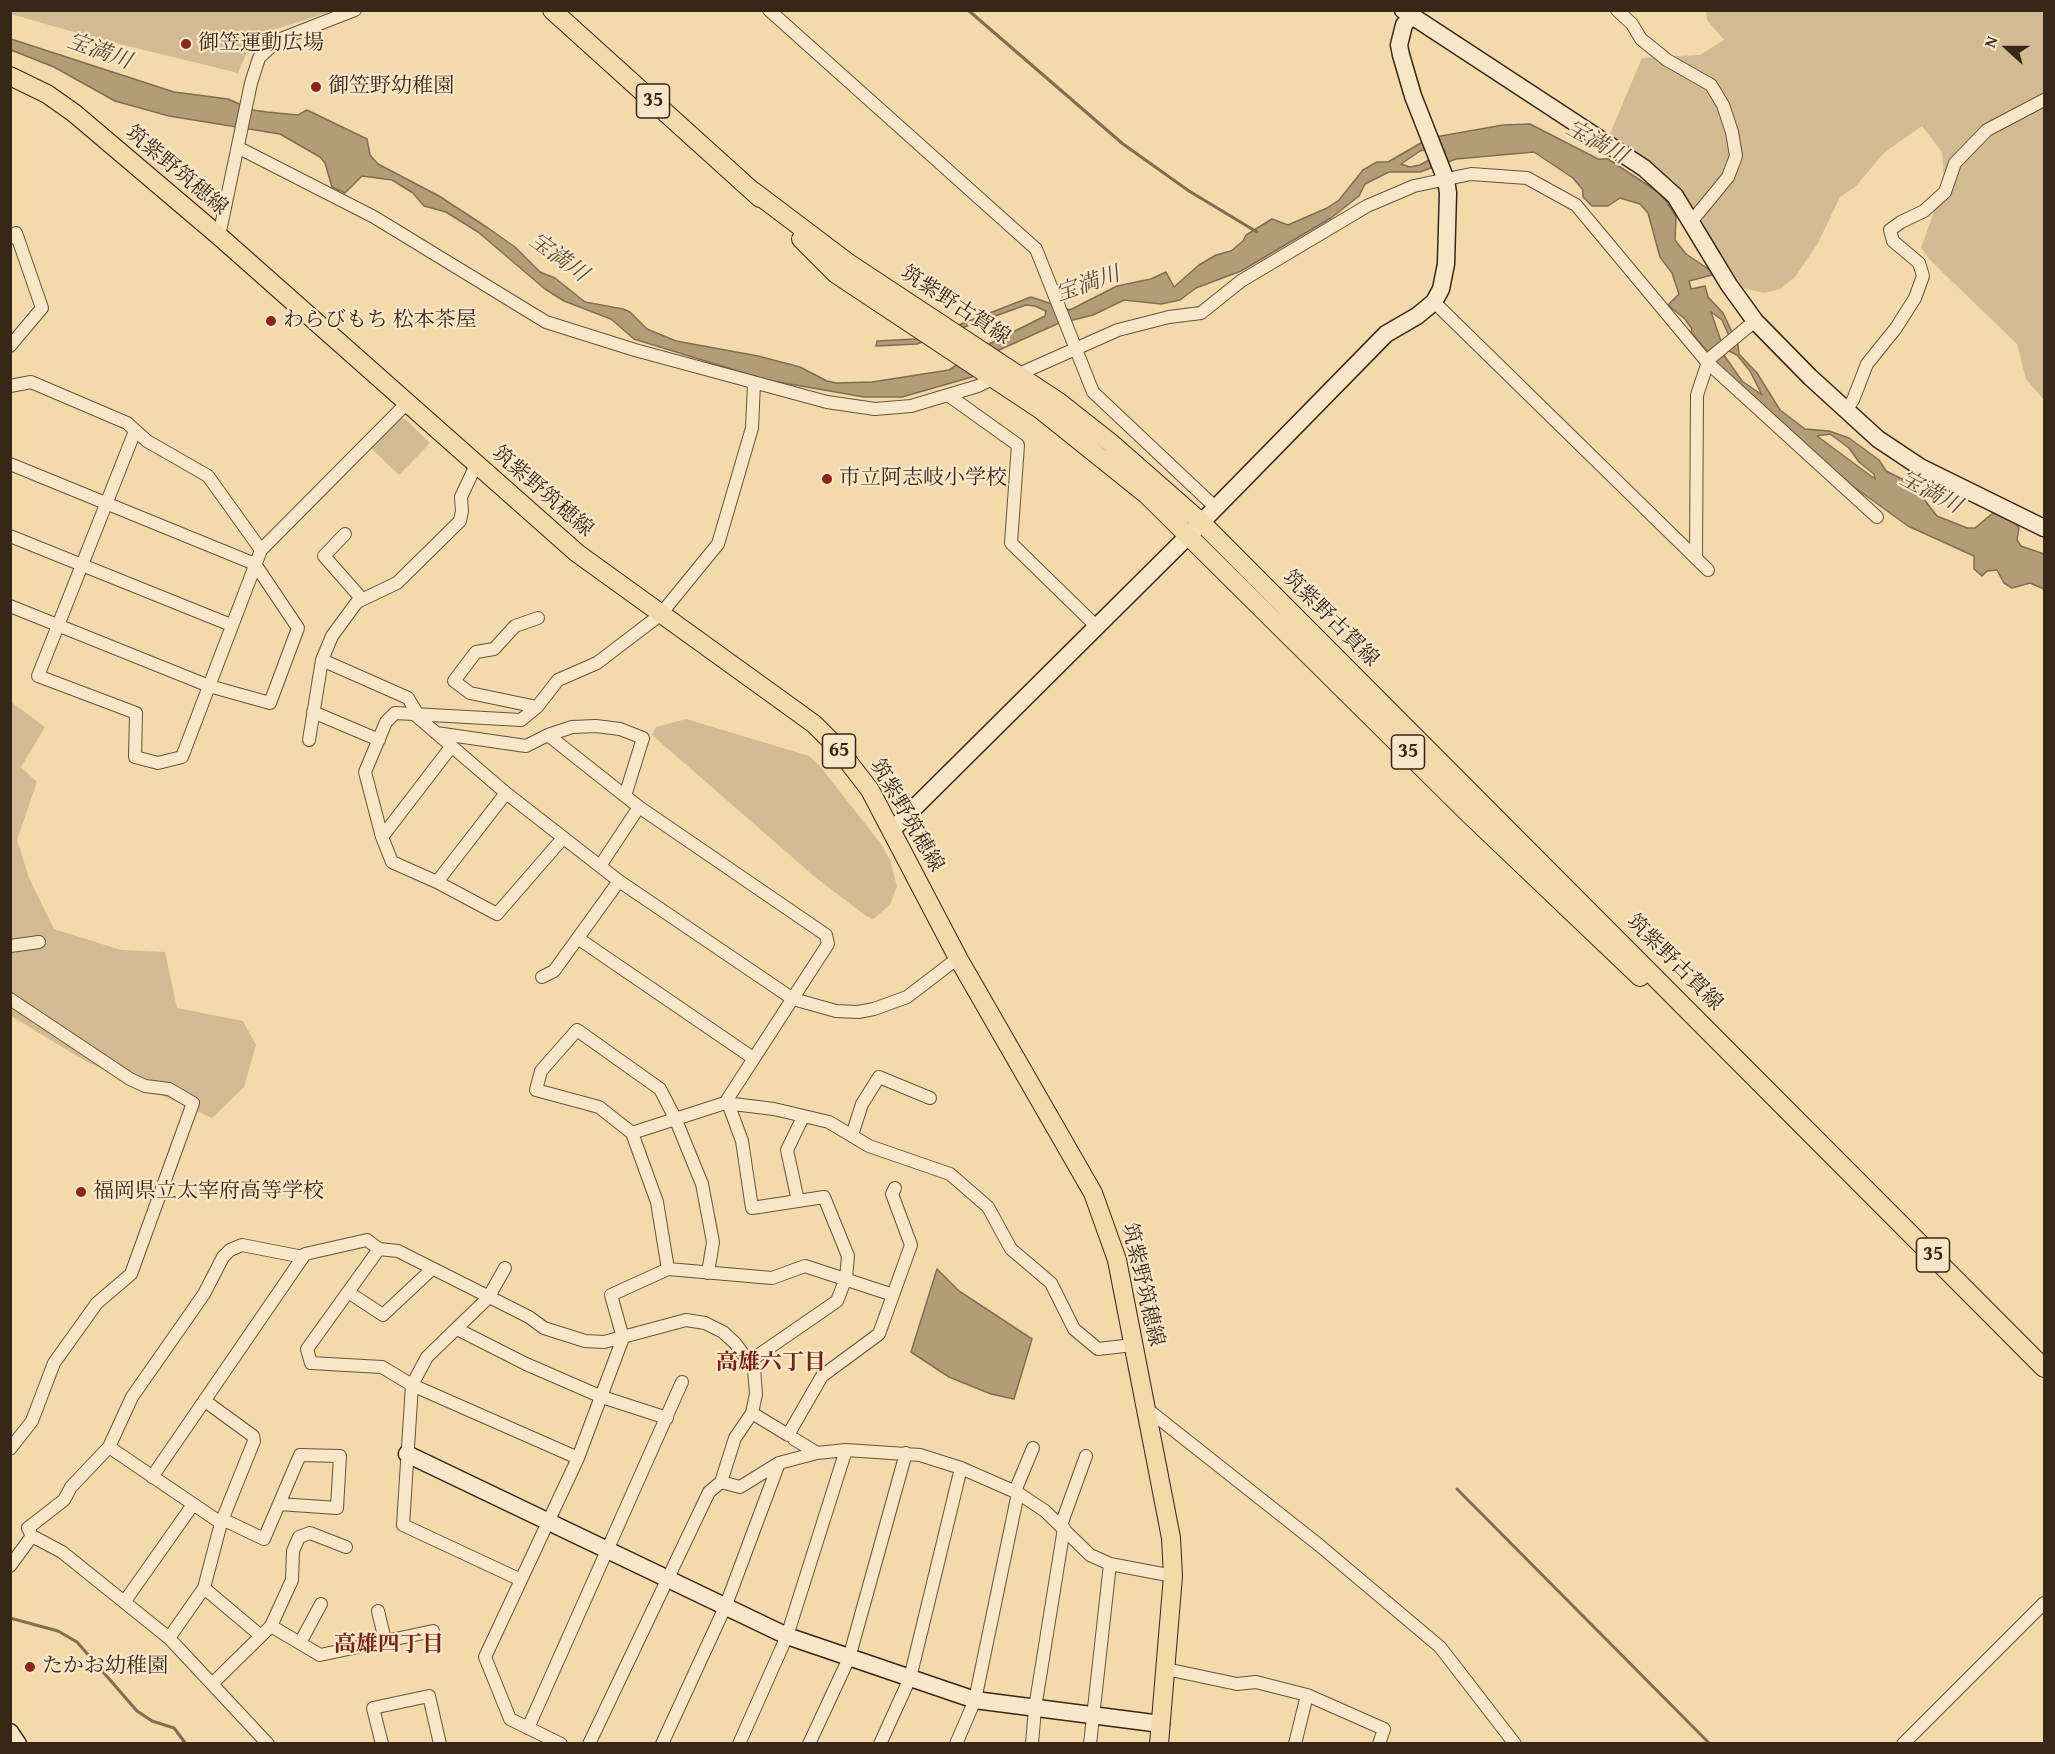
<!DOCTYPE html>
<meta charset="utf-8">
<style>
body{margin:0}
#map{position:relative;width:2055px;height:1754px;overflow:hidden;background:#f2daab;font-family:"Gentium Book Plus",serif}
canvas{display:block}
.frame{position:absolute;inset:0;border:12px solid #382617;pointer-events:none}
.north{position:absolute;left:1977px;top:18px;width:60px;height:60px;-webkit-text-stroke:4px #f7e7c8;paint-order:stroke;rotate:291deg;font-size:16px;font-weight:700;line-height:24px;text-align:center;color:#382617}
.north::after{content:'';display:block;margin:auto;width:21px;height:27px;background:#382617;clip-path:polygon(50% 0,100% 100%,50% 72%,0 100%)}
</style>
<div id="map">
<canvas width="2055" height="1754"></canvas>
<div class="frame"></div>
<div class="north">N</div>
</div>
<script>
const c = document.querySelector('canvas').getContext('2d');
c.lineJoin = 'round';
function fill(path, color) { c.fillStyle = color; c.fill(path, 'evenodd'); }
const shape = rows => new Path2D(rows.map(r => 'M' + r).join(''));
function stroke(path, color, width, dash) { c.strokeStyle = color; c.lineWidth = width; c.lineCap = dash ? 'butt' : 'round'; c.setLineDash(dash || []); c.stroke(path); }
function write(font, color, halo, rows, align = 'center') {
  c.font = font + ' "Gentium Book Plus","Noto Serif JP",serif'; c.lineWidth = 4.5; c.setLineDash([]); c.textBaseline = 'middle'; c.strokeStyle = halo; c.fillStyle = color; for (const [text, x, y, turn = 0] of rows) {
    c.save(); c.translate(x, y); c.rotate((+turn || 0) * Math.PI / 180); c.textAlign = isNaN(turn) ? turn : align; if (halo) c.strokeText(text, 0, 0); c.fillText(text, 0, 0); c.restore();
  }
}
const green = shape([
 [10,11,11,10,334,11,263,33,248,50,238,73,91,37,11,14],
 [1706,11,2044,11,2044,400,2026,379,2017,344,1929,259,1921,248,1944,184,1942,152,1922,126,1885,152,1855,187,1840,197,1818,243,1795,277,1780,289,1764,293,1743,288,1674,181,1609,136,1642,58,1700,55,1724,40,1707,20],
 [396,418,405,419,430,443,399,475,369,446],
 [10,701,45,727,21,767,37,782,17,840,29,878,54,929,121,950,165,952,177,1008,243,1021,256,1045,244,1087,212,1118,87,1062,11,1016],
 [686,719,809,756,819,765,881,844,890,860,897,886,890,905,873,919,866,916,815,877,652,735,656,727]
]);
const water = shape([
 [11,39,174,92,228,99,253,110,267,112,298,115,307,110,367,139,370,155,378,164,439,196,488,228,515,247,540,272,555,278,585,302,623,309,630,312,647,329,676,341,758,356,800,367,827,381,837,383,872,382,949,370,991,343,1045,316,1046,311,1035,306,1026,305,917,344,876,346,877,341,915,339,956,326,1031,297,1070,310,1117,286,1151,279,1166,272,1174,287,1199,265,1216,255,1231,251,1243,241,1246,235,1272,219,1288,225,1327,208,1339,200,1363,170,1377,162,1388,162,1426,140,1441,136,1503,125,1530,124,1598,159,1608,159,1658,192,1667,202,1676,217,1675,240,1686,254,1716,274,1689,281,1691,289,1705,286,1708,297,1723,313,1738,345,1739,354,1757,373,1780,410,1805,429,1829,431,1849,438,1879,460,1886,471,1912,484,1937,516,1967,528,1975,528,1993,513,2014,522,2019,528,2017,540,2021,546,2044,554,2044,589,2030,583,2012,588,2004,583,1997,570,1987,571,1982,576,1974,569,1974,556,1908,526,1850,484,1722,369,1691,332,1692,329,1685,319,1668,305,1679,294,1672,273,1660,257,1648,213,1640,204,1620,198,1608,206,1592,206,1583,197,1583,190,1573,178,1534,152,1456,159,1420,172,1389,172,1365,184,1359,196,1331,218,1241,271,1196,288,1180,300,1161,304,1124,300,1093,315,1057,324,999,350,972,377,902,397,864,397,767,380,634,339,611,319,564,301,545,289,478,232,446,212,424,206,413,193,392,180,362,176,345,193,332,187,325,163,320,157,280,134,169,116,115,101,54,67,11,50,11,39],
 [1432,148,1445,151,1420,165,1410,167,1401,164,1420,151,1432,148],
 [1711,312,1722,320,1734,347,1721,341,1711,312],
 [1717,345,1737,355,1750,371,1762,395,1742,381,1717,345],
 [1830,434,1849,448,1859,462,1874,474,1875,479,1817,436,1830,434],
 [937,1269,959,1291,1032,1339,1014,1399,991,1394,949,1377,911,1352,937,1269]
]);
const stream = shape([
 [968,10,1123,144,1189,191,1257,232],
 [1457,1489,1710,1744],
 [10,1618,58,1631,77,1642,137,1711,152,1721,174,1728,186,1744]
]);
const street = shape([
 [769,10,1036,249,1093,392,1215,507],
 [1617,10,1632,24,1641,39,1667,60,1711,85,1723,105,1732,132,1736,156,1728,177,1691,222],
 [239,148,374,217,546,322,635,350,827,402,875,409,911,406,978,386,994,378],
 [219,236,251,83,259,58,278,40,355,10],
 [10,238,16,233,42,308,10,346],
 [1434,302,1708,570],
 [1019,374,1118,330,1169,317,1201,313,1241,281,1367,206,1414,186,1471,174,1527,178,1576,205,1707,362,1877,517],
 [10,386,31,382,127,423,147,441,208,476,261,550],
 [948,395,1018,445,1011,543,1096,626],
 [1846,410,1853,400,1867,364,1896,328,1915,298,1923,276,1919,263,1893,241,1890,230,1901,222,1924,211,1945,192,1955,163,1987,130,2044,100],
 [135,431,38,676,136,713,135,757,158,763,182,757,261,550,406,404],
 [10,464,255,564,298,628,270,703,209,686,10,606],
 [345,534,324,556,361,598],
 [10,536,231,625],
 [1696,557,1697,395,1709,359,1755,321],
 [537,707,470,693,454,681,476,652,494,649,515,626,538,618],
 [313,712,379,740],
 [413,713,506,793,619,881,793,999,836,1011,858,1012,874,1009,907,997,958,958],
 [417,713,408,698,322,660,332,636,357,602,397,583,460,521,462,511,461,497,476,465],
 [436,733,526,746,548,735,639,807,826,935,828,944,725,1103],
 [548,735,572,727,596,726,620,729,643,738,625,796],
 [309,740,322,660],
 [382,837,451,747],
 [563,838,497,914,437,882,392,862,382,837,365,772,386,722,395,713,521,720,537,707,558,680,597,663,660,615,718,544,752,428,754,383],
 [600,866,639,807],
 [437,882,506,793],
 [579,939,753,1058],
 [10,946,39,942],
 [542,977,554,971,619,881],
 [10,999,130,1079,145,1086,169,1089,193,1103,131,1274,97,1303,54,1363,32,1421,10,1449],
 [728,1103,742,1141,752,1208,824,1197,848,1256,846,1278,837,1301,750,1361],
 [632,1133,725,1103,774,1109,829,1122,869,1146,950,1174,988,1207,1011,1249,1051,1283,1074,1329,1098,1349,1133,1345],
 [852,1135,862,1104,879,1077,930,1098],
 [798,1201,787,1150,803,1117],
 [379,1249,307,1349,311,1363,382,1367,412,1385,578,1458],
 [505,1268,488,1298,427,1357,412,1385,403,1525,521,1580],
 [668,1269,657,1202,632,1133,599,1107,536,1090,541,1071,577,1030,660,1089,675,1118,702,1184,713,1242,708,1273],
 [348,1292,383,1315,432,1269],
 [457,1329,526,1364,602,1397,667,1418],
 [1147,1409,1319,1545,1440,1647,1515,1744],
 [752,1413,788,1435,822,1376,879,1334,911,1245,892,1194,895,1188],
 [794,1439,817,1453],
 [152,1477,305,1254,367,1240,379,1249,398,1251,529,1317,544,1328,585,1341,604,1342,686,1320,705,1323,723,1332,735,1343,754,1369,756,1394,752,1413,735,1438,721,1482,709,1492,589,1744],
 [721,1482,740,1487,779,1463,817,1453,846,1450,920,1455,961,1468,1018,1493,1045,1511,1090,1555,1110,1564,1173,1576],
 [1015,1491,1033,1448],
 [222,1519,264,1539,300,1455,340,1456,337,1508,279,1504],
 [221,1523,109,1447,132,1397,204,1294,223,1257,230,1250,242,1245,303,1257],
 [1061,1525,1086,1456],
 [32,1536,28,1528,64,1500,71,1487,109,1447],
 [10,1566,32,1536,62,1552,169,1638,268,1744],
 [204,1588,261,1636],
 [125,1601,192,1506],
 [378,1611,385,1640],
 [271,1626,320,1655,433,1631],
 [169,1638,204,1588,221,1523,254,1441,253,1436,205,1401],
 [300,1643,321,1604],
 [1166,1669,1237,1684,1256,1682,1307,1695,1295,1744],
 [213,1683,271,1626,292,1580,293,1551,299,1537,310,1533,346,1547],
 [1307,1695,1384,1729,1379,1744],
 [528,1728,682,1382],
 [382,1744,373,1708,429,1696,440,1744],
 [561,1744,510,1719,485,1657,578,1458,623,1338,611,1295,668,1269,772,1278,805,1266,893,1295],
 [662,1744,726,1605,779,1463],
 [739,1744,787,1636,846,1450],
 [809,1744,849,1658,906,1453],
 [880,1744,910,1678,961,1468],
 [956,1744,975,1700,1018,1493],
 [1032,1744,1035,1708,1064,1528],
 [1090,1744,1110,1564],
 [1903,1744,2044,1603]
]);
const secondary = shape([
 [1403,10,1644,168,1675,196,1729,285,1755,321,1810,377,1878,439,1920,467,2044,528],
 [892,830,1190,534,1386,334,1417,316,1434,302,1441,289,1446,264,1448,193,1446,180,1413,96,1401,55,1399,45,1404,25,1410,17],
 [407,1454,787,1636,975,1700,1161,1724],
 [10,1732,18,1744]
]);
const primary = shape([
 [552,10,760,198],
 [10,76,47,94,74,113,219,236,577,553,814,724,836,746,870,790,958,958,1093,1193,1117,1260,1171,1538,1173,1576,1159,1744],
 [753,191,847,262,1059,402,1111,443,1201,522,2044,1368],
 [801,239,836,274,1041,410,1147,495,1469,814,1640,977]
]);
const markers = [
 [186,44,6,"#8f2418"],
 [316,87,6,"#8f2418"],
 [271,321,6,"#8f2418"],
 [827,479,6,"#8f2418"],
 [81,1192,6,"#8f2418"],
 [30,1667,6,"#8f2418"]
];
const shields = [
 [653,101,33],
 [839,751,33],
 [1408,752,33],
 [1933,1255,33]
];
const shieldNames = [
 ["35",653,101],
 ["65",839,751],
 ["35",1408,752],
 ["35",1933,1255]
];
const poiNames = [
 ["御笠運動広場",198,44],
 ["御笠野幼稚園",328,87],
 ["わらびもち 松本茶屋",283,321],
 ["市立阿志岐小学校",839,479],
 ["福岡県立太宰府高等学校",93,1192],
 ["たかお幼稚園",42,1667]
];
const streetNames = [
 ["筑紫野筑穂線",176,171,40],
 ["筑紫野古賀線",955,306,33],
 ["筑紫野筑穂線",542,492,41],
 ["筑紫野古賀線",1330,619,45],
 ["筑紫野筑穂線",906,816,60],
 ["筑紫野古賀線",1674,963,45],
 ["筑紫野筑穂線",1142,1285,77]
];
const waterNames = [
 ["宝満川",99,52,20],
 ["宝満川",1596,143,29],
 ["宝満川",558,258,36],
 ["宝満川",1088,285,-19],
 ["宝満川",1930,493,28]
];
const neighbourhoodNames = [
 ["高雄六丁目",771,1363],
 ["高雄四丁目",389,1645]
];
fill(green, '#d2bb92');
fill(water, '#b39d79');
stroke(water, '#826d52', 1.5);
stroke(stream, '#826d52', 3);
stroke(street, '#66533c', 14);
stroke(secondary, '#382617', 19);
stroke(primary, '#382617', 20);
stroke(street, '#f7e7c8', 12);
stroke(secondary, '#f7e7c8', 16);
stroke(primary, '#f2daab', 18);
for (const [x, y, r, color] of markers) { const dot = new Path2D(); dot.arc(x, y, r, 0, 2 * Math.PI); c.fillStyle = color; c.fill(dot); stroke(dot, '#f7e7c8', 2); }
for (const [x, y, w] of shields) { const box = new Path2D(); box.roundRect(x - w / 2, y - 17, w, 34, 4.5); c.fillStyle = '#f7e7c8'; c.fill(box); stroke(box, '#382617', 1.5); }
write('bold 20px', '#382617', null, shieldNames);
write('21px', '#382617', '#f7e7c8', poiNames, 'left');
write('21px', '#382617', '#f7e7c8', streetNames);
write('italic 22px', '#5d4a34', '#f7e7c8', waterNames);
write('bold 22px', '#7a1f14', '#f7e7c8', neighbourhoodNames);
</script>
